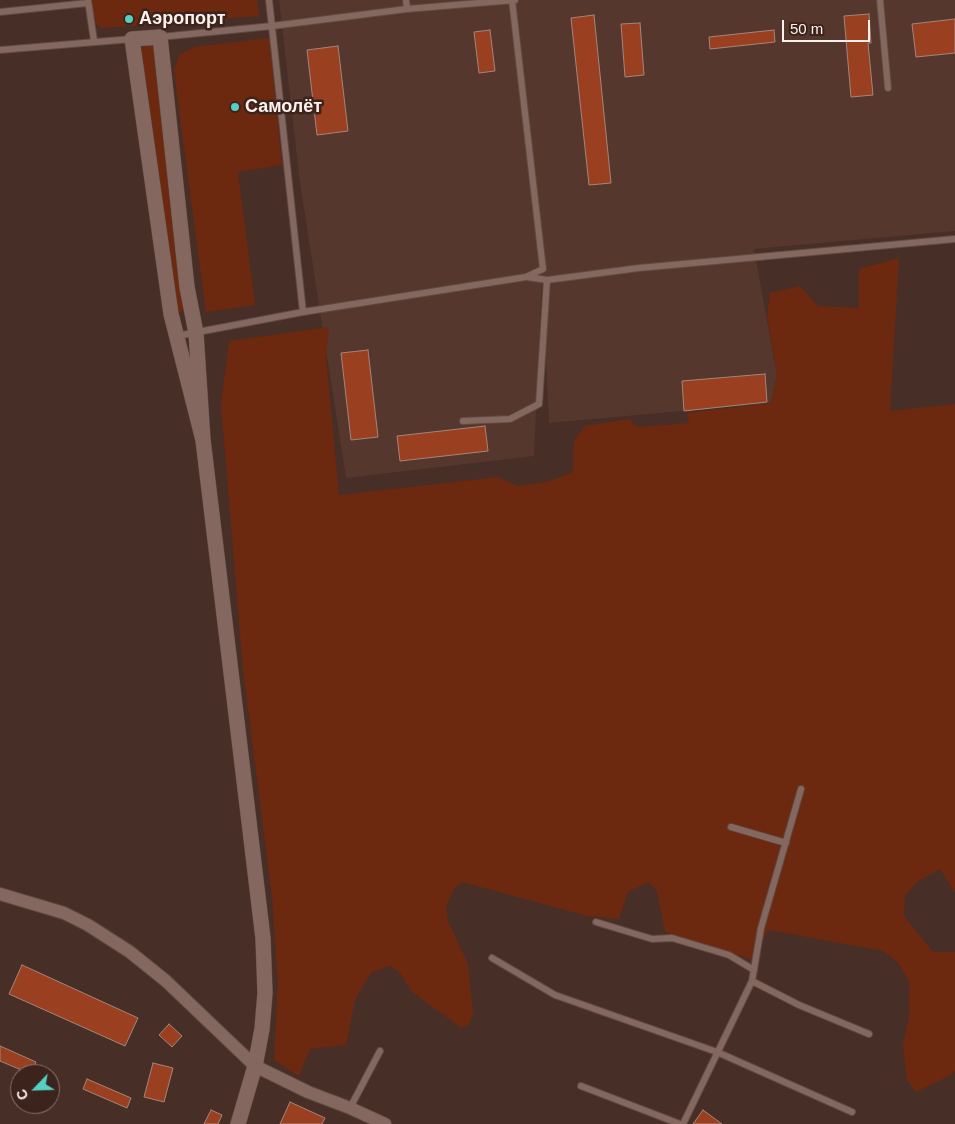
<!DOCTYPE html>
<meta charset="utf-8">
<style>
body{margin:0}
#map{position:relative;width:955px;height:1124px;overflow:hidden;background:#472e27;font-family:Helvetica,sans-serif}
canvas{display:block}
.north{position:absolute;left:10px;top:1064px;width:50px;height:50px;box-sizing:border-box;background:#3c241d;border:1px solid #8a7670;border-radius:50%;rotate:246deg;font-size:14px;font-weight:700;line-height:20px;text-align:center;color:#fef1ed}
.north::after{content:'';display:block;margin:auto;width:18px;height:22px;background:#55cec4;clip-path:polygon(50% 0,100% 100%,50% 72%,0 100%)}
.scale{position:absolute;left:782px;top:20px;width:88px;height:22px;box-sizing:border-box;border:2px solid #fef1ed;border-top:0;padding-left:6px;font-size:15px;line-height:18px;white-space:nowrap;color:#fef1ed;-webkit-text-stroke:4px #3c241d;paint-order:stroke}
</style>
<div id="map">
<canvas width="955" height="1124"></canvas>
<div class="north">С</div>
<div class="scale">50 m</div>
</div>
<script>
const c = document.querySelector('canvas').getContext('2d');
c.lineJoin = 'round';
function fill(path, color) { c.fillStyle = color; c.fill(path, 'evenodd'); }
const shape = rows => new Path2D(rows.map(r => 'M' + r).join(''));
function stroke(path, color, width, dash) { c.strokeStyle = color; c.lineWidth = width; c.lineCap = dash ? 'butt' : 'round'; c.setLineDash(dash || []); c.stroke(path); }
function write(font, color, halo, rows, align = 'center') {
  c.font = font + ' Helvetica,sans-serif'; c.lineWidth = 5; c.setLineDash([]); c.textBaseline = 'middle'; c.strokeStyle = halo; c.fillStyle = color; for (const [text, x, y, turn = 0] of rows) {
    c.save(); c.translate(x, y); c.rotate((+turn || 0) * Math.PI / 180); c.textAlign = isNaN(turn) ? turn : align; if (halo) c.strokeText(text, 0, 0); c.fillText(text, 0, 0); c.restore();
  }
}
const built = shape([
 [279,0,955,0,955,231,754,249,777,376,771,403,549,423,542,277,534,456,346,478,300,183]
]);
const green = shape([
 [92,0,257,0,259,16,102,28,97,25,94,20],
 [269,38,282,165,238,172,255,305,206,312,174,71,179,55,194,47],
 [150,44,154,49,186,306,183,311,178,312,175,308,141,51,144,45],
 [899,258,890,411,955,404,955,893,940,869,917,882,905,896,904,916,933,952,955,952,955,1071,949,1076,916,1092,907,1080,903,1044,909,1017,909,981,898,963,883,951,768,930,753,960,665,932,657,891,650,884,647,883,628,892,619,919,587,916,462,882,454,889,446,907,448,921,468,964,473,1014,467,1027,460,1027,412,992,400,973,390,966,371,973,355,1000,346,1045,310,1049,299,1076,274,1060,278,984,272,896,243,670,221,405,229,341,329,327,326,355,339,495,498,477,517,486,547,482,573,472,574,440,585,426,629,419,637,427,689,423,687,413,771,403,777,376,767,316,770,293,800,286,818,306,859,308,859,269]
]);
const building = shape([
 [869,14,871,43,868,43,873,95,851,97,844,16,869,14],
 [594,15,611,183,589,185,571,18,594,15],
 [955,19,955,53,916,57,912,24,955,19],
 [640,23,644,75,625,77,621,24,640,23],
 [490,30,495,71,479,73,474,32,490,30],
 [774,30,775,42,710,49,709,37,774,30],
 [338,46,348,131,317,135,307,50,338,46],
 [368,350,378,437,351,440,341,353,368,350],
 [765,374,767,402,684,411,682,381,765,374],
 [485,426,488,451,400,461,397,436,485,426],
 [22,965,138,1018,125,1046,9,994,22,965],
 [169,1024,182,1036,172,1047,159,1035,169,1024],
 [0,1046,36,1062,31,1074,0,1061,0,1046],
 [153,1063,173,1068,164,1102,144,1097,153,1063],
 [87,1079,131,1098,127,1108,83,1089,87,1079],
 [290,1102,325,1118,322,1124,280,1124,290,1102],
 [211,1110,222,1115,218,1124,204,1124,211,1110],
 [703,1110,722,1124,693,1124,703,1110]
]);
const lane = shape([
 [88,0,94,41],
 [269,0,303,312],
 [406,0,407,9],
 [880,0,888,88],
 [0,12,88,3],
 [160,37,272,26,407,9,515,0],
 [0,50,132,39],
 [527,277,547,280,639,268,955,239],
 [177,336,303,312,526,277,543,269,512,0],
 [463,421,510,419,539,404,547,280],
 [731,827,786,843],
 [596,922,652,939,672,938,729,955,754,970],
 [492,958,555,995,717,1052,852,1112],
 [752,981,799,1005,869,1034],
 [581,1086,680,1124],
 [350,1108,380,1051],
 [683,1124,752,981,761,928,801,789]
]);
const street = shape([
 [0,894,64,913,88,925,130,952,166,981,255,1066,308,1092,350,1108,385,1124]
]);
const secondary = shape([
 [203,440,171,314,132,39,160,37,187,287,196,333,203,440,263,938,265,993,262,1029,255,1066,238,1124]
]);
const markers = [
 [129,19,5,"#55cec4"],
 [235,107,5,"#55cec4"]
];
const poiNames = [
 ["Аэропорт",139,19],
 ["Самолёт",245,107]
];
fill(built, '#55372d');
fill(green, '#6d2810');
fill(building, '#9a3f20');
stroke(building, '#a3867c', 1);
stroke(lane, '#5e4b44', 8);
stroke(street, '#5e4b44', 14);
stroke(secondary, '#5e4b44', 16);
stroke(lane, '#846860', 6);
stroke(street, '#846860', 12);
stroke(secondary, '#846860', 15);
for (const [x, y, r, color] of markers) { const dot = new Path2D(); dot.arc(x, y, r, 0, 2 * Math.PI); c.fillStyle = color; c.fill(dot); stroke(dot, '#3c241d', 2); }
write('bold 18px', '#fef1ed', '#3c241d', poiNames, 'left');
</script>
